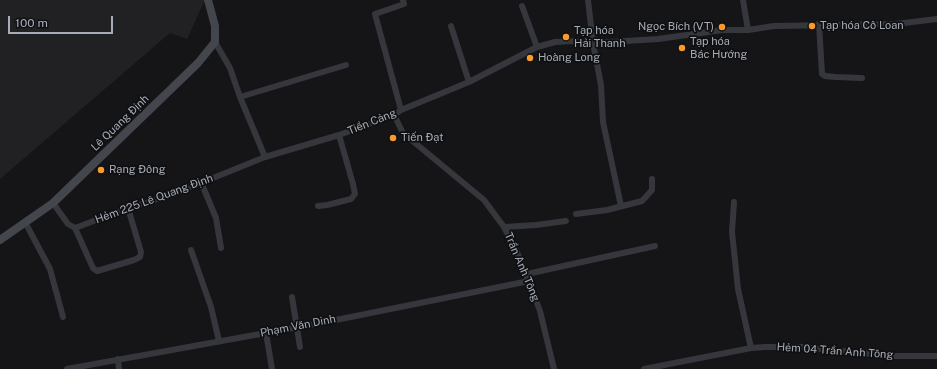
<!DOCTYPE html>
<meta charset="utf-8">
<style>
body{margin:0}
#map{position:relative;width:937px;height:369px;overflow:hidden;background:#151517;font-family:"Public Sans",sans-serif}
canvas{display:block}
.scale{position:absolute;left:8px;top:16px;width:105px;height:18px;box-sizing:border-box;border:2px solid #a6adb7;border-top:0;padding-left:5px;font-size:12px;line-height:14px;white-space:nowrap;color:#a6adb7;-webkit-text-stroke:3px #101012;paint-order:stroke}
</style>
<div id="map">
<canvas width="937" height="369"></canvas>
<div class="scale">100 m</div>
</div>
<script>
const c = document.querySelector('canvas').getContext('2d');
c.lineJoin = 'round';
function fill(path, color) { c.fillStyle = color; c.fill(path, 'evenodd'); }
const shape = rows => new Path2D(rows.map(r => 'M' + r).join(''));
function stroke(path, color, width, dash) { c.strokeStyle = color; c.lineWidth = width; c.lineCap = dash ? 'butt' : 'round'; c.setLineDash(dash || []); c.stroke(path); }
function write(font, color, halo, rows, align = 'center') {
  c.font = font + ' "Public Sans",sans-serif'; c.lineWidth = 3.5; c.setLineDash([]); c.textBaseline = 'middle'; c.strokeStyle = halo; c.fillStyle = color; for (const [text, x, y, turn = 0] of rows) {
    c.save(); c.translate(x, y); c.rotate((+turn || 0) * Math.PI / 180); c.textAlign = isNaN(turn) ? turn : align; if (halo) c.strokeText(text, 0, 0); c.fillText(text, 0, 0); c.restore();
  }
}
const built = shape([
 [0,0,205,0,187,39,170,33,0,179]
]);
const minor = shape([
 [588,0,593,43,601,85,603,122,621,206],
 [743,0,748,30],
 [522,6,537,47],
 [819,24,822,74,825,76,835,77,862,78],
 [451,26,469,82],
 [215,42,230,68,240,97,265,157,339,135,394,115,401,110,469,82,537,47,555,42,573,41,593,43,658,39,722,30,748,30,774,26,896,24,937,19],
 [240,97,346,65],
 [401,110,375,14,404,4,403,0],
 [394,115,403,133,484,200,504,227,517,252,540,311,554,369],
 [201,182,216,218,221,248],
 [734,202,732,232,738,289,751,348],
 [53,203,68,224,75,228,128,208,171,195,265,157],
 [318,206,327,205,351,199,355,194,353,184,339,135],
 [576,214,607,210,642,201,652,190,652,179],
 [25,222,50,269,63,317],
 [504,227,536,225,566,221],
 [75,228,93,268,97,271,134,260,140,257,141,252,128,208],
 [191,250,211,307,219,341],
 [527,274,655,246],
 [292,297,300,347],
 [266,333,272,369],
 [118,359,119,369],
 [67,369,321,323,529,281],
 [644,369,751,348,765,347,801,347,892,356,937,356]
]);
const secondary = shape([
 [0,240,53,203,198,63,215,42,215,26,208,0]
]);
const markers = [
 [812,26,4,"#fa9a29"],
 [722,27,4,"#fa9a29"],
 [566,37,4,"#fa9a29"],
 [682,48,4,"#fa9a29"],
 [530,58,4,"#fa9a29"],
 [393,138,4,"#fa9a29"],
 [101,170,4,"#fa9a29"]
];
const poiNames = [
 ["Tạp hóa Cô Loan",820,26],
 ["Ngọc Bích (VT)",714,27,"right"],
 ["Tạp hóa",574,31],
 ["Hải Thanh",574,44],
 ["Tạp hóa",690,42],
 ["Bác Hướng",690,55],
 ["Hoàng Long",538,58],
 ["Tiến Đạt",401,138],
 ["Rạng Đông",109,170]
];
const streetNames = [
 ["Tiền Cảng",372,122,-22],
 ["Lê Quang Định",120,123,-44],
 ["Hẻm 225 Lê Quang Định",154,199,-20],
 ["Trần Anh Tông",522,267,67],
 ["Phạm Văn Dinh",298,326,-11],
 ["Hẻm 04 Trần Anh Tông",835,351,4]
];
fill(built, '#212124');
stroke(minor, '#35373c', 6);
stroke(secondary, '#43464c', 8);
for (const [x, y, r, color] of markers) { const dot = new Path2D(); dot.arc(x, y, r, 0, 2 * Math.PI); c.fillStyle = color; c.fill(dot); stroke(dot, '#101012', 1.5); }
write('11px', '#a6adb7', '#101012', poiNames, 'left');
write('11px', '#a6adb7', '#101012', streetNames);
</script>
